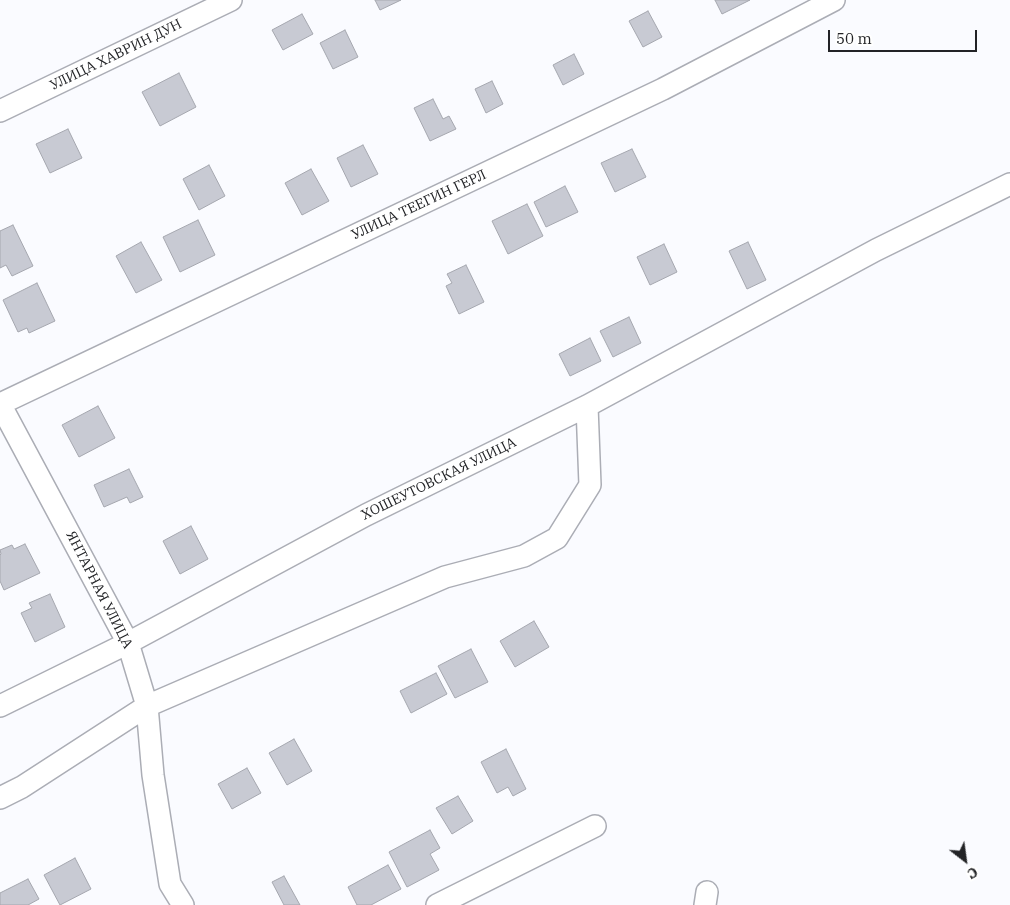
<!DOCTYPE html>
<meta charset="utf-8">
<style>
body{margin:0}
#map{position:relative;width:1010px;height:905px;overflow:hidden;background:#fafbff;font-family:"IBM Plex Serif",serif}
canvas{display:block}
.north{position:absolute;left:940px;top:835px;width:50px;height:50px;-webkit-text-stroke:4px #fff;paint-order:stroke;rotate:150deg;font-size:14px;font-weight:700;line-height:20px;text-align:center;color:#222326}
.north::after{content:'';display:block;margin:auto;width:18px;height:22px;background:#222326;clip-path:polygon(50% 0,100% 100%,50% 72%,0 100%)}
.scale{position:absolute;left:828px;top:30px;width:149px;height:22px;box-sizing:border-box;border:2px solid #222326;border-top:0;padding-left:6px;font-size:15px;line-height:18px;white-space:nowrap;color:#222326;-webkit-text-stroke:4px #fff;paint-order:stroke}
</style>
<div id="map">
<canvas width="1010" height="905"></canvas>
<div class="north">С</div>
<div class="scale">50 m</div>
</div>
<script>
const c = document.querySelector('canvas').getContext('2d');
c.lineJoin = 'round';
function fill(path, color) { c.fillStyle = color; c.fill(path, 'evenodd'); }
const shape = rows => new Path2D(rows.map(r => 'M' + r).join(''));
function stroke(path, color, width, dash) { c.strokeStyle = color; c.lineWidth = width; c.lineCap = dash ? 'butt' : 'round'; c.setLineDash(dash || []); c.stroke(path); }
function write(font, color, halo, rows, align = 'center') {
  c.font = font + ' "IBM Plex Serif",serif'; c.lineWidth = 4; c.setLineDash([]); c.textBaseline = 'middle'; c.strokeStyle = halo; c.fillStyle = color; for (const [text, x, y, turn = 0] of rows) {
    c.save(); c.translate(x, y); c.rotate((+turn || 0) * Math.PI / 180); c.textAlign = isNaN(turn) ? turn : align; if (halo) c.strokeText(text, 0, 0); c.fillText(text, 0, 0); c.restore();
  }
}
const building = shape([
 [375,0,401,0,380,10,375,0],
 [715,0,750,0,722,14,715,0],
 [648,11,662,37,643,47,629,21,648,11],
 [302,14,313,34,283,50,272,30,302,14],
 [345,30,358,57,333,69,320,43,345,30],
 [574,54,584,74,563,85,553,65,574,54],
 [179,73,196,107,160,126,142,92,179,73],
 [492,81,503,104,486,113,475,89,492,81],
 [433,99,443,119,449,116,456,129,430,141,414,108,433,99],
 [68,129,82,158,50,173,36,144,68,129],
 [363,145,378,174,351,187,337,158,363,145],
 [632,149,646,177,615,192,601,163,632,149],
 [209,165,225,196,199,210,183,179,209,165],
 [311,169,329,201,302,215,285,183,311,169],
 [565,186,578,212,546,227,534,202,565,186],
 [527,204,543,236,508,254,492,221,527,204],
 [198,220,215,255,180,272,163,237,198,220],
 [13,225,33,266,12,276,6,265,0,268,0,231,13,225],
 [141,242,162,280,136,293,116,256,141,242],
 [748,242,766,280,747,289,729,251,748,242],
 [664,244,677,272,650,285,637,257,664,244],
 [466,265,484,302,459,314,446,286,452,283,447,274,466,265],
 [37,283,55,321,29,333,27,328,18,332,3,300,37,283],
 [629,317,641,343,613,357,600,331,629,317],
 [590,338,601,361,570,376,559,354,590,338],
 [98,406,115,438,79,457,62,425,98,406],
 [129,469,143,497,130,503,127,497,104,507,94,485,129,469],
 [191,526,208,559,180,574,163,541,191,526],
 [25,544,40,573,4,590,0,581,0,555,1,554,0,550,12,545,14,549,25,544],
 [50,594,65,627,35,642,21,613,32,608,29,603,50,594],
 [534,621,549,647,515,667,500,641,534,621],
 [471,649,488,682,455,698,438,666,471,649],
 [436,673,447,694,411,713,400,691,436,673],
 [294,739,312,771,287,785,269,753,294,739],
 [506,749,526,789,513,796,508,787,497,793,481,762,506,749],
 [247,768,261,793,232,809,218,784,247,768],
 [458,796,473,821,452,834,436,808,458,796],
 [430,830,440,848,430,854,439,870,407,887,389,852,430,830],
 [75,858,91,889,60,905,44,875,75,858],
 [388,865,401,889,371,905,357,905,348,887,388,865],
 [284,876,300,905,284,905,272,882,284,876],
 [28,879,39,899,28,905,0,905,0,893,28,879]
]);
const minor = shape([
 [0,111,231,0],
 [0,404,663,89,834,0],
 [0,404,128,643,147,706,153,775,170,884,183,905],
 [0,706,128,643,366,515,587,406,876,250,1010,184],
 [0,798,22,787,147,706,445,577,524,556,557,538,590,485,587,406],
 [437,905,595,826],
 [705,905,707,892]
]);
const streetNames = [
 ["УЛИЦА ХАВРИН ДУН",116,55,-26],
 ["УЛИЦА ТЕЕГИН ГЕРЛ",419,205,-25],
 ["ХОШЕУТОВСКАЯ УЛИЦА",439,479,-26],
 ["ЯНТАРНАЯ УЛИЦА",99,590,63]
];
fill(building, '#c8cad3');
stroke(building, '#a5a7af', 1);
stroke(minor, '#abadb5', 24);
stroke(minor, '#fff', 21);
write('14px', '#222326', '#fff', streetNames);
</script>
